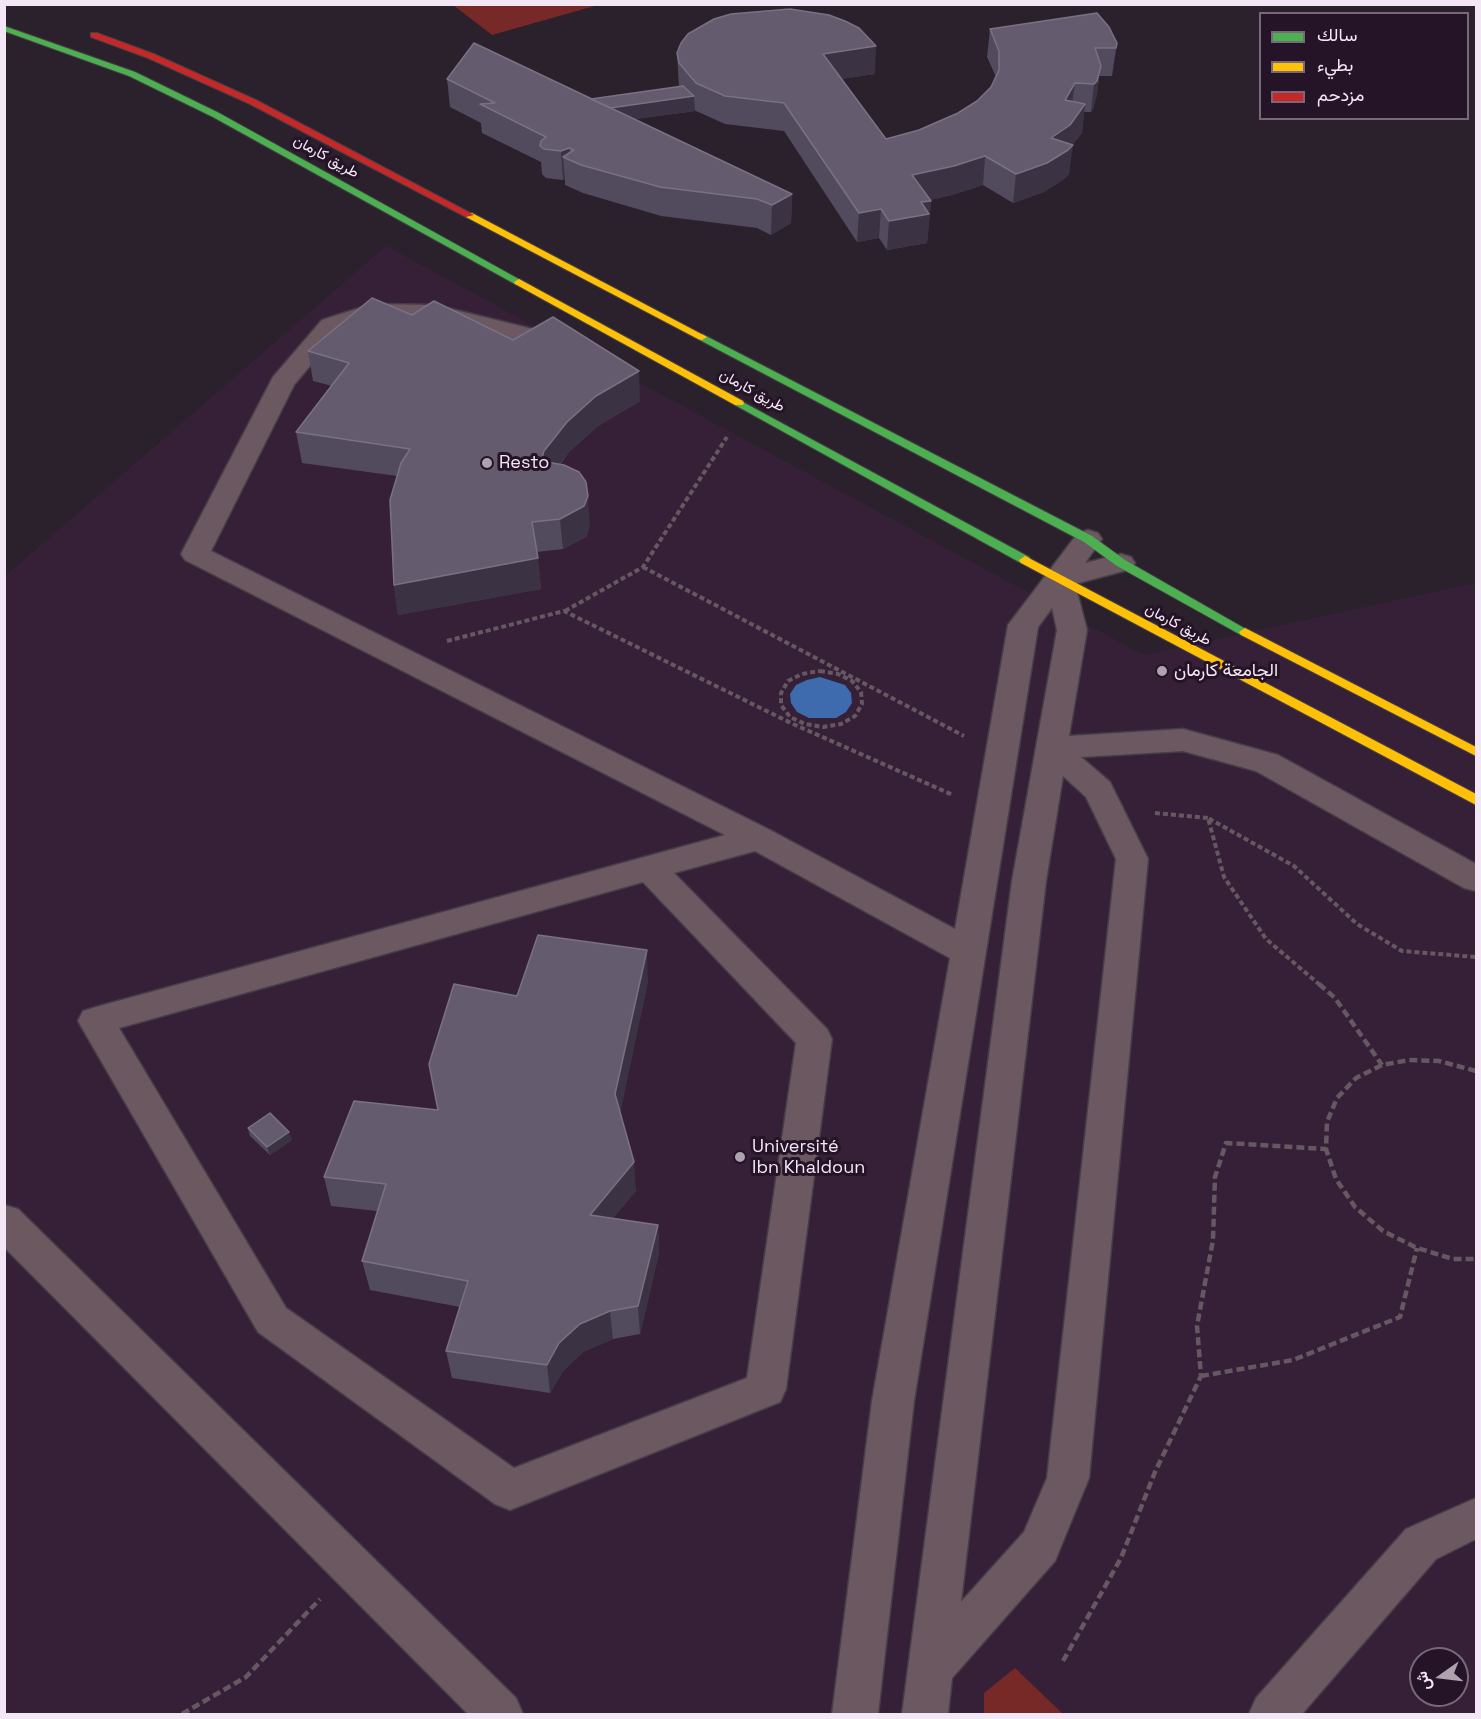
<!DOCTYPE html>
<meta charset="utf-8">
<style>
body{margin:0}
#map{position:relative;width:1481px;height:1719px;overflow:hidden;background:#2b212c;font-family:"Space Grotesk",Vazirmatn,sans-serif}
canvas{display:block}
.frame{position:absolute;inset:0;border:6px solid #f4e7f5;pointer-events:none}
.legend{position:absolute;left:1259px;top:12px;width:210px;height:108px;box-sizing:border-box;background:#251327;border:2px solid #786879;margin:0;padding:8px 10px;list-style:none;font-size:18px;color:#f4e7f5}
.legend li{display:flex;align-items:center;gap:12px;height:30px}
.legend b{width:30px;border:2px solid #786879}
.north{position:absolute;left:1409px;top:1647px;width:60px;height:60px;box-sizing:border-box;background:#251327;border:2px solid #786879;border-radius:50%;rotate:256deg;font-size:16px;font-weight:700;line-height:24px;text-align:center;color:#f4e7f5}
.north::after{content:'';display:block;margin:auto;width:21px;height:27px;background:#aea2af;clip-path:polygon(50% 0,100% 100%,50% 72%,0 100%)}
</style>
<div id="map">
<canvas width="1481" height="1719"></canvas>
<div class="frame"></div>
<ul class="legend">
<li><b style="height:8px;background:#4caf50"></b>سالك</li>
<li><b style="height:8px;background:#ffc107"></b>بطيء</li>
<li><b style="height:8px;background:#c62828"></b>مزدحم</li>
</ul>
<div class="north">ش</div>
</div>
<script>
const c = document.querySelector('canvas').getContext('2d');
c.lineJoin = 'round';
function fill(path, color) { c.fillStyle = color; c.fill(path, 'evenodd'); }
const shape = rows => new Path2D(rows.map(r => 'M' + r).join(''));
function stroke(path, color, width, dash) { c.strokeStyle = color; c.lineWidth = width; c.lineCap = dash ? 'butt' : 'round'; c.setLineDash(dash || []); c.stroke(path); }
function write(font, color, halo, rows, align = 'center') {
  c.font = font + ' "Space Grotesk",Vazirmatn,sans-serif'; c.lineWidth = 6; c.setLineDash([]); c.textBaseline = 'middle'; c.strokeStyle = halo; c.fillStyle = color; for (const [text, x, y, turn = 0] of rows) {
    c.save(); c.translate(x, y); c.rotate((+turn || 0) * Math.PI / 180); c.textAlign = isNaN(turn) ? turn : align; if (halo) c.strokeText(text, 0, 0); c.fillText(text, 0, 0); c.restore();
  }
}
const built = shape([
 [386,246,1144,655,1476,583,1476,1714,5,1714,4,577],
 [1421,1659,1457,1659,1457,1695,1421,1695]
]);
const green = shape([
 [453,5,598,5,492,35],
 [1015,1668,1063,1714,984,1714,984,1693]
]);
const water = shape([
 [820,677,845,685,851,693,852,703,846,712,836,718,809,718,797,712,791,703,790,694,796,685,807,680]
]);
const pathFar1 = shape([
 [643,567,964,736],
 [565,611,643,567,727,437],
 [447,641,564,611,793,724,953,795],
 [820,671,838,674,852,681,861,692,862,704,855,716,841,724,823,727,805,724,790,717,781,705,781,693,788,681,802,674,820,671],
 [1155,813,1208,818],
 [1320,985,1266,939,1224,877,1208,818,1294,866,1357,924,1402,951,1476,957]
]);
const path = shape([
 [1319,984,1335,998,1382,1065],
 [1476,1071,1439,1061,1409,1060,1382,1065,1356,1078,1337,1098,1327,1122,1326,1149,1336,1179,1355,1207,1383,1231,1417,1248,1453,1259,1476,1259],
 [1201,1376,1293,1360,1400,1317,1417,1248],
 [1063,1661,1121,1558,1155,1472,1201,1376,1197,1326,1213,1240,1215,1177,1226,1143,1326,1149],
 [182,1714,246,1677,320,1599]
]);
const street = shape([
 [372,304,435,305,545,332,549,337,545,342,536,345,435,319,374,318,340,330,294,385,211,551,770,830,955,929,1008,625,1078,533,1088,530,1098,533,1102,539,1085,563,1121,554,1131,557,1135,563,1131,569,1075,584,1087,630,1069,736,1183,729,1278,755,1476,864,1476,891,1464,888,1256,771,1183,751,1081,757,1110,782,1148,859,1089,1478,1055,1561,952,1678,948,1714,902,1714,1012,881,1057,630,1052,608,1038,627,914,1401,878,1714,832,1714,872,1401,950,958,755,851,674,873,827,1029,832,1039,786,1389,780,1402,510,1510,495,1504,258,1332,78,1021,83,1011,96,1007,725,835,185,560,181,554,273,377,322,320,372,304],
 [1063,776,1086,797,1116,859,1047,1478,1024,1532,961,1602,1046,881,1063,776],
 [643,882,796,1043,747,1378,514,1468,286,1308,119,1028,643,882],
 [4,1205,18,1209,516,1698,523,1714,468,1714,4,1247,4,1205],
 [1476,1498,1476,1539,1436,1559,1302,1714,1249,1714,1256,1698,1406,1529,1476,1498]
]);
const fast = shape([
 [4,26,135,72,219,113,524,282,519,285,515,284,213,117,129,76,4,31,4,26],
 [702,334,1092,536,1125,560,1251,632,1245,636,1241,635,1117,566,1084,542,698,339,697,337,702,334],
 [739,400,1029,557,1031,560,1025,564,1021,563,735,405,734,403,739,400]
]);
const slow = shape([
 [466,213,472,213,707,337,702,340,698,339,466,217,466,213],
 [519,279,743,401,744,403,743,405,735,405,515,284,514,282,519,279],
 [1025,556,1476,794,1476,805,1021,563,1019,560,1025,556],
 [1245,628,1476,747,1476,756,1241,635,1239,632,1245,628]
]);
const jam = shape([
 [91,33,97,33,154,54,256,100,474,215,466,217,250,104,148,58,91,37,91,33]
]);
const wall = shape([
 [990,29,1117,43,1112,76,1099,76,1097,94,1093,109,1091,112,1084,112,1082,133,1072,145,1069,174,1064,179,1044,192,1013,203,983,185,952,195,930,200,931,201,927,243,887,250,879,238,857,242,784,131,725,124,696,111,694,109,695,111,635,119,792,194,791,223,771,235,757,228,661,216,583,193,565,185,565,179,563,180,546,178,542,174,541,162,482,133,481,123,450,107,447,79,591,99,679,87,677,53,875,74,841,79,886,139,919,130,958,113,977,101,991,87,996,77,987,57],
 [412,315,513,340,640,401,598,426,569,452,560,465,590,526,586,537,563,549,537,552,541,589,398,615,394,585,397,476,302,463,296,432,332,386,313,381,308,351],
 [648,981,620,1112,636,1191,613,1218,658,1225,659,1253,640,1334,613,1339,583,1352,563,1371,550,1393,452,1378,446,1351,460,1307,370,1290,362,1261,377,1211,331,1206,324,1177,438,1110,517,996],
 [248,1128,292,1140,270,1155,250,1136]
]);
const shadedWall = shape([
 [1117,43,1113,71,1112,76,1116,48],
 [876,46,875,74,822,82,823,54],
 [1101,66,1097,94,1093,109,1091,112,1094,84],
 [1075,83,1071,111,1065,100],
 [694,96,695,111,592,125,592,110],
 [1085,104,1082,133,1071,147,1073,145,1069,174,1064,179,1044,192,1013,203,1016,174,1051,138],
 [569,148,570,160,563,157,565,179,563,180,561,151],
 [985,156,983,185,952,195,910,204,912,175],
 [792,194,791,223,771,235,772,205],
 [931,201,927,243,887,250,889,221,921,202],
 [881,209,879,238,857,242,859,213],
 [639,371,640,401,598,426,569,452,547,482,541,461,544,451,567,422,596,396],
 [588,496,590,526,586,537,563,549,560,519],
 [538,558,541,589,398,615,394,585],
 [647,950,648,981,618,1124,615,1094],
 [289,1132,292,1140,270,1155,267,1147],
 [634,1162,636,1191,592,1244,590,1215],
 [658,1225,659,1253,640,1334,638,1306],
 [610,1311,613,1339,583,1352,563,1371,550,1393,547,1365,559,1343,580,1324]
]);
const building = shape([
 [790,9,829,15,845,21,859,28,876,46,823,54,886,139,919,130,958,113,977,101,991,87,999,70,999,51,990,29,1097,13,1109,27,1117,43,1116,48,1095,48,1101,66,1097,81,1094,84,1075,83,1065,100,1085,104,1070,125,1051,138,1073,145,1068,150,1047,163,1016,174,985,156,954,166,912,175,931,201,921,202,929,214,889,221,881,209,859,213,784,103,725,96,696,83,679,63,677,53,681,43,688,34,714,19,731,14,790,9],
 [474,43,792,194,772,205,757,199,660,187,581,165,563,157,574,150,569,148,561,151,544,149,540,146,541,141,546,137,480,104,495,103,447,79,474,43],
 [683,86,694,96,610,108,591,99,683,86],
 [372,298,412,315,434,301,513,340,553,317,639,371,596,396,567,422,544,451,541,461,564,465,579,472,586,482,588,496,584,506,560,519,532,522,538,558,394,585,390,500,401,463,410,449,296,432,349,363,308,351,372,298],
 [538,935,647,950,615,1094,634,1162,590,1215,658,1225,638,1306,610,1311,580,1324,559,1343,547,1365,446,1351,468,1281,362,1261,386,1184,324,1177,354,1101,438,1110,429,1064,454,984,517,996,538,935],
 [270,1113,289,1132,267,1147,248,1128,270,1113]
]);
const markers = [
 [487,463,6,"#aea2af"],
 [1162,671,6,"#aea2af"],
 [740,1157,6,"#aea2af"]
];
const farStreetnames = [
 ["طريق كارمان",326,157,29],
 ["طريق كارمان",752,391,29],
 ["طريق كارمان",1178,625,28]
];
const poiNames = [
 ["Resto",499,463],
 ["الجامعة كارمان",1174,671],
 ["Université",752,1147],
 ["Ibn Khaldoun",752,1168]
];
fill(built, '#352038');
fill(green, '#762926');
fill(water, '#3d6bad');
stroke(street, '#463e47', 3);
stroke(fast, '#463e47', 2);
stroke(slow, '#463e47', 2);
stroke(jam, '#463e47', 2);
stroke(pathFar1, '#665861', 4, [5, 3]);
stroke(path, '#665861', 4.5, [8, 4]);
fill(street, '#6b5861');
fill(fast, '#4caf50');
fill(slow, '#ffc107');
fill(jam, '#c62828');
fill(wall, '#524a5d');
fill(shadedWall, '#3b3243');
fill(building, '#645b6e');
stroke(building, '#7a7183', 1.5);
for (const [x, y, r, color] of markers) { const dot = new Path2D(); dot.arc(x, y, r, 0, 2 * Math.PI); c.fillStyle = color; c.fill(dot); stroke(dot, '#251327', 2); }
write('15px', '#f4e7f5', '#251327', farStreetnames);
write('18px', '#f4e7f5', '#251327', poiNames, 'left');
</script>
